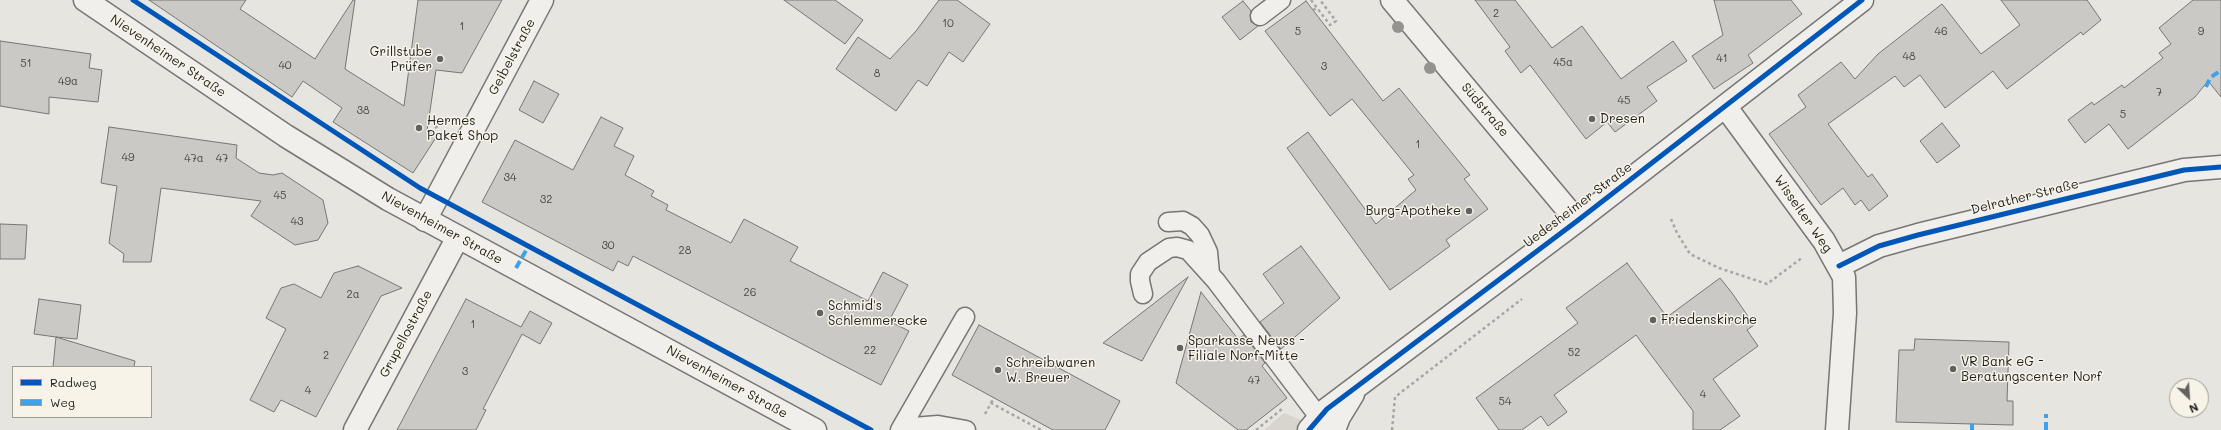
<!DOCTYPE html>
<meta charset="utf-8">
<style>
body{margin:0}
#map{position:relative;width:2221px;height:430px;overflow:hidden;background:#e6e5e0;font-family:Mali,sans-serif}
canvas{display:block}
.legend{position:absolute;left:12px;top:366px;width:140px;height:52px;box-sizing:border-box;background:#f7f3e8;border:1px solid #9f9d96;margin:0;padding:5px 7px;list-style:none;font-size:12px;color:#1c1c1c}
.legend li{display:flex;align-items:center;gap:8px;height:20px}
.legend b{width:20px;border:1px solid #9f9d96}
.north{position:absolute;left:2169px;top:378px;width:40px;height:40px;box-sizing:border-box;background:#f7f3e8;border:1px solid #9f9d96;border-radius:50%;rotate:155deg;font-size:11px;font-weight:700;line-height:16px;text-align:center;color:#1c1c1c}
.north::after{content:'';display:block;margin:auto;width:14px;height:18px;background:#636261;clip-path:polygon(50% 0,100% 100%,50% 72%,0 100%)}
</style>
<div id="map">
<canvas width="2221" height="430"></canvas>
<ul class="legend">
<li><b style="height:5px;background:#0057b8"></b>Radweg</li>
<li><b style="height:5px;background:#3da2ea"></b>Weg</li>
</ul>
<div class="north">N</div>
</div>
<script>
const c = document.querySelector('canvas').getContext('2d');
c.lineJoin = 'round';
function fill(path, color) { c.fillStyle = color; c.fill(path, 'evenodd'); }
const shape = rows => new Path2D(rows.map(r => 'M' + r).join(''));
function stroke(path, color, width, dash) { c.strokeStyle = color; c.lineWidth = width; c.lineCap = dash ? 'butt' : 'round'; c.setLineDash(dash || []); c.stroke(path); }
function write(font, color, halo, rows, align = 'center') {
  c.font = font + ' Mali,sans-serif'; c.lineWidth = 3; c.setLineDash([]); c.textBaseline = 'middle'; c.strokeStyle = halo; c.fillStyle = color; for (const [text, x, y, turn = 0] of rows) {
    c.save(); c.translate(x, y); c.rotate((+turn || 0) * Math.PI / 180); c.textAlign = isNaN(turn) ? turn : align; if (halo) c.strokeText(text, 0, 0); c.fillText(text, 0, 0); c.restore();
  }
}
const green = shape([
 [1284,413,1301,420,1297,430,1264,430]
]);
const building = shape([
 [149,0,246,0,240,9,315,59,353,0,355,0,345,69,404,106,418,0,502,0,462,73,436,70,427,131,437,136,413,173,333,122,342,108,303,81,292,97,149,0],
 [784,0,835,0,863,20,845,44,784,0],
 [939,0,957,0,990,24,963,62,949,52,927,86,918,80,896,111,836,69,858,37,890,59,916,31,939,0],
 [1475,0,1515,0,1552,48,1582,26,1621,79,1673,41,1687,61,1647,87,1657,101,1615,132,1607,122,1586,139,1530,65,1521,73,1505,51,1510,47,1475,0],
 [1714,0,1791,0,1802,14,1748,55,1753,63,1714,89,1692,56,1723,35,1714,0],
 [2001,0,2087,0,2101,20,2083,35,2081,32,2007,89,1993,71,1945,108,1920,75,1904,87,1895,76,1828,124,1868,177,1872,174,1888,196,1869,211,1861,200,1855,205,1843,188,1821,205,1769,134,1806,107,1798,95,1841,62,1855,79,1878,54,1942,4,1981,54,2020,25,2001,0],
 [2193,0,2221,0,2221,97,2208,81,2195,97,2128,149,2109,124,2085,143,2068,120,2092,102,2094,105,2122,85,2124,88,2163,58,2159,53,2171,44,2159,28,2193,0],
 [1243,1,1251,11,1251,22,1258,26,1240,40,1222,17,1243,1],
 [1306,1,1383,101,1399,88,1470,175,1464,179,1488,209,1446,240,1450,246,1390,290,1287,148,1308,132,1376,224,1416,190,1408,179,1414,175,1352,99,1330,116,1265,31,1306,1],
 [0,41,91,54,89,68,102,70,98,102,49,97,49,114,0,106,0,41],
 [534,81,559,94,543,123,519,110,534,81],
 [601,117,623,128,614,146,634,156,625,175,654,191,651,196,668,205,666,210,731,243,744,219,798,247,790,261,868,301,883,272,908,285,889,321,909,331,881,385,633,256,628,266,618,261,613,271,482,202,515,140,573,170,601,117],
 [1942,123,1960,146,1937,163,1920,141,1942,123],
 [109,127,237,145,236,158,259,173,273,175,282,173,323,200,328,223,318,240,295,245,251,216,261,201,161,188,151,262,123,262,124,254,109,243,117,186,101,183,109,127],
 [0,224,27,225,25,259,0,259,0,224],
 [1301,246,1340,298,1281,349,1260,322,1284,303,1263,274,1301,246],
 [1627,263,1667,317,1720,278,1732,293,1754,325,1747,330,1758,346,1713,379,1740,416,1720,430,1693,430,1693,411,1636,335,1554,395,1567,412,1548,426,1541,416,1522,430,1499,430,1476,398,1578,323,1566,308,1627,263],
 [358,266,402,288,381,296,316,417,281,400,274,412,250,400,286,329,266,318,281,288,294,284,321,298,334,273,358,266],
 [1188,277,1142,361,1103,343,1188,277],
 [1201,292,1238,339,1244,335,1265,363,1262,366,1287,398,1246,430,1238,430,1176,383,1201,292],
 [39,299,81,305,77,339,56,337,135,361,134,367,53,367,56,337,34,334,39,299],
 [466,299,521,327,530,311,552,323,540,344,522,334,483,409,486,410,476,430,397,430,466,299],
 [979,325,1120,401,1105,430,1053,430,952,375,979,325],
 [1915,339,2009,342,2007,401,2013,401,2013,425,1896,422,1899,350,1914,350,1915,339]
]);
const path = shape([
 [1311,0,1330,25,1336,21,1320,0],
 [1313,10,1317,8],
 [435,128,441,124,444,126],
 [1671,219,1677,233,1690,254,1719,268,1767,284,1803,257],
 [991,403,994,398],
 [985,414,991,403,1041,430],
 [1256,430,1282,409],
 [1392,430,1395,397,1522,299]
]);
const lane = shape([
 [1260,16,1281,0],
 [1168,222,1183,221,1192,226,1200,235,1208,252,1210,273],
 [1143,294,1140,281,1140,274,1148,262,1169,248,1177,247,1188,250,1216,281,1319,417],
 [901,428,938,425,966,430],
 [900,430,965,317]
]);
const street = shape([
 [1392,0,1577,221],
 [1725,106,1824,241,1844,277,1845,313,1837,430],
 [425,220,542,0],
 [1839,266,1879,246,1918,235,2184,170,2221,167],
 [355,430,458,237],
 [1309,430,1327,409,1577,221,1862,0],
 [1334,430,1339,417,1353,394]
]);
const secondary = shape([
 [85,0,286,136,388,199,815,430]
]);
const quiet = shape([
 [2206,87,2210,78,2221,70],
 [516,268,528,247],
 [1972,430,1972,424],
 [2046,430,2046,414]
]);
const cycleway = shape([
 [133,0,420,188,871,430],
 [1839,266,1879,246,1918,235,2184,170,2221,167],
 [1309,430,1327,409,1577,221,1862,0]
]);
const trees = [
 [1398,27],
 [1430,68]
];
const markers = [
 [440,59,4,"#636261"],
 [1592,119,4,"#636261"],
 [419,128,4,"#636261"],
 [1469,211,4,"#636261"],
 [820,313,4,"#636261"],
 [1653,320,4,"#636261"],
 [1180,348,4,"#636261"],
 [1953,369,4,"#636261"],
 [998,370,4,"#636261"]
];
const numberNames = [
 ["2",1496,14],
 ["10",948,24],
 ["1",462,27],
 ["5",1298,32],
 ["46",1941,32],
 ["9",2201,32],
 ["48",1909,57],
 ["41",1722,59],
 ["45a",1563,63],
 ["51",26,64],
 ["40",285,66],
 ["3",1324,67],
 ["8",877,74],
 ["49a",68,82],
 ["7",2159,93],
 ["45",1624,101],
 ["38",363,111],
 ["5",2123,115],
 ["1",1418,145],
 ["49",128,158],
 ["47a",194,159],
 ["47",222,159],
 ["34",510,178],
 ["45",280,196],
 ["32",546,200],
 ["43",297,222],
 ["30",608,246],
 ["28",685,251],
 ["26",750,293],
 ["2a",353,295],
 ["1",473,325],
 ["22",870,351],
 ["52",1574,353],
 ["2",326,356],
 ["3",465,372],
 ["47",1254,381],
 ["4",308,391],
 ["4",1703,395],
 ["54",1505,402]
];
const poiNames = [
 ["Grillstube",432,52,"right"],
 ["Prüfer",432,67,"right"],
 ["Dresen",1600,119],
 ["Hermes",427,121],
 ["Paket Shop",427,136],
 ["Burg-Apotheke",1461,211,"right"],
 ["Schmid's",828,306],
 ["Schlemmerecke",828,321],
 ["Friedenskirche",1661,320],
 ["Sparkasse Neuss -",1188,341],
 ["Filiale Norf-Mitte",1188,356],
 ["VR Bank eG -",1961,362],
 ["Beratungscenter Norf",1961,377],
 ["Schreibwaren",1006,363],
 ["W. Breuer",1006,378]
];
const streetNames = [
 ["Nievenheimer Straße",168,56,34],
 ["Geibelstraße",512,57,-62],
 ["Südstraße",1485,110,50],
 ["Delrather Straße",2025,197,-14],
 ["Uedesheimer Straße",1578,205,-37],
 ["Wisselter Weg",1803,214,55],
 ["Nievenheimer Straße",442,228,29],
 ["Grupellostraße",406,334,-62],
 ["Nievenheimer Straße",727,382,29]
];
fill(green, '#d8d5ce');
fill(building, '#cac9c5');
stroke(building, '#777674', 1);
stroke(lane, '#777674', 21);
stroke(street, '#777674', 25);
stroke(secondary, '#777674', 25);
stroke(path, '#a7a6a4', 2.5, [3, 3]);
stroke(lane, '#f0efeb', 18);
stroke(street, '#f0efeb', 22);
stroke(secondary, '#f0efeb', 22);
stroke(quiet, '#3da2ea', 4, [8, 4]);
stroke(cycleway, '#0057b8', 5);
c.fillStyle = '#94938f';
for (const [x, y] of trees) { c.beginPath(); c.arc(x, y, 6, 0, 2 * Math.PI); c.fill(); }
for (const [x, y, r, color] of markers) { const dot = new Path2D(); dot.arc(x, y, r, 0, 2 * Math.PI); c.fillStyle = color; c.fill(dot); stroke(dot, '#f7f3e8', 1.5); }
write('11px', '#484746', null, numberNames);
write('13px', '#1c1c1c', '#f7f3e8', poiNames, 'left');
write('13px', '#1c1c1c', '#f7f3e8', streetNames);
</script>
